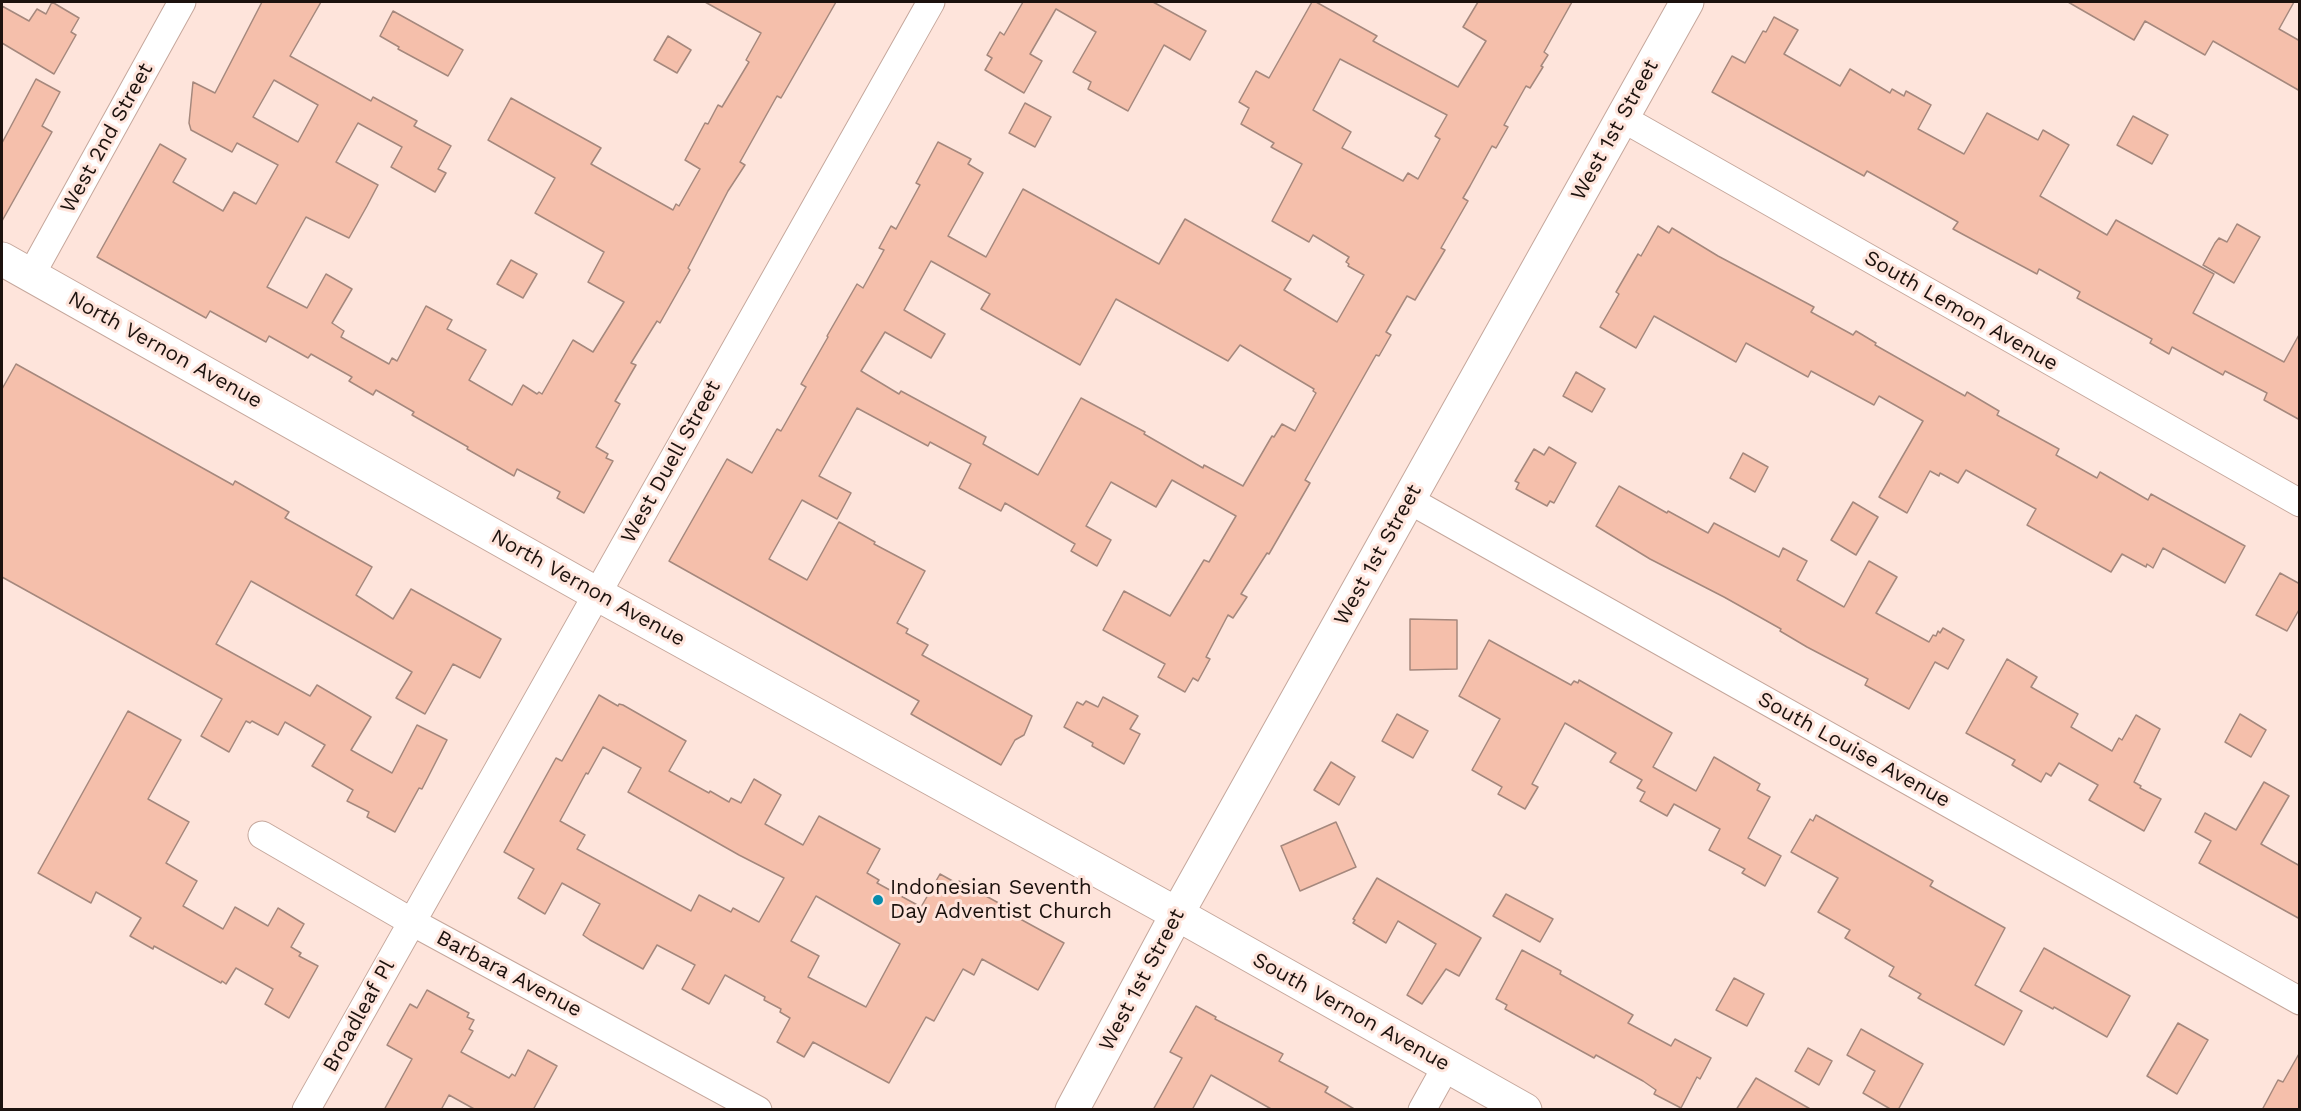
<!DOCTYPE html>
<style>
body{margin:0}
#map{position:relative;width:2301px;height:1111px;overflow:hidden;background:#fee4db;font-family:"Work Sans",sans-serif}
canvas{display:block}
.frame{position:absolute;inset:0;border:3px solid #1c120e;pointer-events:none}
</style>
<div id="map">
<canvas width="2301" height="1111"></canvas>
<div class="frame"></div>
</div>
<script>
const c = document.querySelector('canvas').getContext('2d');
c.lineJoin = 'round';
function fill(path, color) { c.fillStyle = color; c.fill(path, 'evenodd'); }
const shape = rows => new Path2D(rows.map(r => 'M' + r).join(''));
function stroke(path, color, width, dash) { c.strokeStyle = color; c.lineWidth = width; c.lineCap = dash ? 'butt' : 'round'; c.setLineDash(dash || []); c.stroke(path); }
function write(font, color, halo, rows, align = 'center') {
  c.font = font + ' "Work Sans",sans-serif'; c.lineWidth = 6; c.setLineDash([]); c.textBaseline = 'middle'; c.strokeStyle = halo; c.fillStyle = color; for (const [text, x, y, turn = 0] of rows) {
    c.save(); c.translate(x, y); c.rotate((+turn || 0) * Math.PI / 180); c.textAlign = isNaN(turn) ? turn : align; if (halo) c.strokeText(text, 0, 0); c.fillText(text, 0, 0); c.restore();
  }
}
const building = shape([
 [52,2,79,18,71,32,76,35,54,74,2,43,2,6,29,21,37,9,46,14,52,2],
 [262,2,321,2,290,56,371,101,373,97,417,121,414,126,451,146,438,169,446,173,435,192,391,167,402,147,358,123,336,162,378,185,367,206,349,238,306,217,267,287,307,308,326,274,352,289,332,323,344,331,341,337,389,364,392,358,397,361,426,306,452,320,447,329,486,350,469,380,512,405,523,385,537,394,539,392,542,394,573,340,593,352,624,302,588,282,604,252,535,213,555,178,488,140,511,98,601,148,591,164,673,210,676,204,679,206,700,169,685,160,705,123,708,124,718,105,722,107,749,62,746,60,761,33,705,2,836,2,781,98,777,96,740,162,745,165,728,191,688,268,690,270,660,323,657,321,631,363,636,365,615,401,620,404,596,447,608,454,606,458,613,461,584,513,557,498,560,492,517,469,514,476,467,449,468,447,412,415,414,412,376,390,373,395,349,381,352,377,311,354,308,358,269,336,266,342,210,311,206,318,97,257,160,144,186,159,173,182,223,211,234,192,256,204,278,165,237,143,232,152,191,130,189,123,193,82,215,93,262,2],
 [274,80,318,105,298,142,253,117,274,80],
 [1023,2,1153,2,1206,31,1190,60,1164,45,1128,111,1088,89,1091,82,1073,72,1096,32,1056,9,1030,54,1042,61,1024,93,985,70,992,58,987,55,1000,32,1004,35,1023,2],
 [1312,2,1316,2,1377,36,1373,41,1458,87,1486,41,1463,27,1478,2,1572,2,1544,52,1548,55,1541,66,1543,67,1530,88,1526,86,1504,125,1508,127,1496,148,1492,146,1470,186,1463,198,1468,201,1441,248,1445,250,1415,300,1407,296,1386,332,1391,335,1379,356,1376,355,1305,480,1310,483,1269,554,1267,553,1241,594,1247,597,1233,618,1228,615,1206,657,1210,659,1198,681,1193,678,1185,692,1158,677,1165,664,1103,630,1124,591,1170,616,1204,560,1209,562,1236,516,1172,480,1156,507,1111,482,1086,526,1111,540,1097,566,1071,551,1075,544,1005,503,1001,511,959,488,971,464,930,442,928,446,857,408,819,476,851,493,837,519,802,500,769,559,807,580,839,522,875,542,874,544,925,571,897,623,908,629,906,633,928,645,922,655,1032,716,1024,735,1015,740,1001,765,911,714,919,701,669,561,727,459,752,473,777,429,781,431,806,387,801,384,828,337,827,336,857,284,863,288,884,250,879,248,891,226,896,229,920,185,916,183,938,142,971,159,968,164,983,173,948,236,986,257,1023,189,1159,264,1185,219,1291,279,1284,290,1337,322,1364,275,1348,266,1349,264,1346,262,1349,257,1313,235,1309,242,1272,221,1302,164,1271,147,1274,143,1241,124,1249,108,1239,102,1256,71,1269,78,1312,2],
 [1340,59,1447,115,1435,136,1440,139,1418,179,1408,173,1403,181,1342,148,1351,132,1313,110,1340,59],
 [931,261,990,294,981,309,1080,365,1116,299,1228,361,1240,345,1314,389,1313,391,1316,393,1295,431,1282,424,1274,437,1272,436,1243,486,1204,465,1203,468,1144,434,1145,432,1081,398,1038,475,983,444,986,437,901,391,899,394,861,371,885,332,931,358,945,334,904,310,931,261],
 [2068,2,2294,2,2279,29,2300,41,2300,91,2213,41,2205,55,2145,21,2134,40,2068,2],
 [393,11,463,50,448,76,398,49,399,47,380,36,393,11],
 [1774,17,1798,30,1784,54,1840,86,1850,69,1890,93,1892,89,1904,96,1906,91,1931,105,1918,129,1964,154,1987,113,2038,140,2043,130,2069,145,2040,196,2107,235,2116,220,2214,274,2193,313,2284,362,2300,333,2300,420,2264,400,2267,393,2225,371,2223,375,2172,347,2169,354,2150,343,2152,339,2077,298,2080,292,2039,269,2037,274,1979,243,1953,229,1958,222,1867,171,1864,176,1712,92,1732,56,1745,63,1763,31,1766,32,1774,17],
 [668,36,691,50,677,73,654,60,668,36],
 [36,79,60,92,42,126,52,132,2,221,2,143,36,79],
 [1025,103,1051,117,1035,147,1009,133,1025,103],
 [2133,116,2168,135,2152,164,2117,145,2133,116],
 [2237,224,2260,237,2234,283,2203,265,2215,243,2219,238,2227,242,2237,224],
 [1658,226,1669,233,1672,228,1718,256,1814,307,1811,312,1853,335,1856,331,1876,343,1875,345,1965,396,1967,392,1999,411,1997,415,2059,449,2056,455,2097,478,2100,472,2148,500,2151,494,2245,546,2225,583,2163,548,2153,568,2147,564,2146,567,2122,554,2111,572,2027,525,2036,509,1966,470,1958,483,1940,473,1939,476,1930,471,1907,513,1879,497,1923,421,1879,396,1874,405,1811,371,1808,377,1746,343,1736,362,1654,316,1636,348,1600,327,1619,294,1616,292,1638,254,1641,256,1658,226],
 [511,260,537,274,523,298,497,284,511,260],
 [16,364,233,485,235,481,289,512,285,518,372,567,356,595,393,619,411,589,501,639,480,678,453,664,425,714,396,698,412,672,251,581,216,644,310,696,317,685,371,717,351,750,392,773,417,725,447,740,422,789,419,788,395,832,367,817,369,812,347,801,353,790,312,766,325,745,285,722,278,735,252,721,250,723,246,721,229,752,201,736,222,699,2,577,2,389,16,364],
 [1576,372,1605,389,1592,412,1563,396,1576,372],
 [1549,447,1576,463,1554,503,1550,501,1547,506,1516,489,1519,483,1515,481,1534,449,1544,455,1549,447],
 [1743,453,1768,467,1755,492,1730,478,1743,453],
 [1619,486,1667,513,1668,511,1708,533,1714,523,1779,557,1783,548,1807,561,1797,580,1844,607,1869,561,1897,577,1876,613,1929,642,1933,635,1936,636,1938,631,1940,633,1943,628,1964,640,1948,669,1935,662,1909,709,1865,685,1868,679,1807,647,1780,631,1781,629,1724,597,1650,559,1596,526,1619,486],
 [1853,502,1878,517,1856,555,1831,540,1853,502],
 [2280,573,2300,584,2300,608,2287,631,2256,615,2280,573],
 [1410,619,1457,620,1457,669,1410,670,1410,619],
 [1489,640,1571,685,1574,681,1578,683,1579,680,1672,733,1653,767,1696,791,1714,757,1760,784,1757,790,1770,797,1748,838,1781,856,1765,886,1742,873,1745,869,1709,850,1720,829,1674,804,1667,816,1640,801,1645,792,1637,788,1642,780,1610,762,1616,753,1565,723,1532,784,1538,787,1525,809,1498,794,1502,787,1472,770,1500,719,1459,696,1489,640],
 [2007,659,2037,677,2031,687,2078,714,2071,727,2112,751,2119,738,2122,740,2136,715,2160,729,2134,782,2141,786,2140,788,2161,799,2144,831,2089,800,2098,785,2059,763,2051,776,2046,773,2041,782,2012,765,2015,760,1966,733,2007,659],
 [599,695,618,706,619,704,623,705,686,741,669,771,709,793,710,791,729,802,731,798,741,803,754,779,781,795,765,824,803,845,819,816,880,849,867,873,879,880,877,883,921,907,940,874,958,884,959,881,1004,906,1002,909,1064,943,1038,990,982,959,974,975,963,969,934,1021,926,1017,889,1083,813,1042,804,1057,777,1042,790,1018,780,1012,781,1009,764,1000,765,997,725,975,709,1004,682,989,695,965,657,945,643,969,590,940,583,935,600,904,562,883,545,914,518,898,534,869,504,852,556,758,562,761,599,695],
 [603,747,641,768,628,792,739,855,784,878,759,922,733,908,731,912,699,895,691,911,577,849,585,835,560,821,586,773,588,774,603,747],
 [816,896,900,944,866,1007,808,977,819,956,791,941,816,896],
 [1103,697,1138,716,1130,729,1140,734,1124,764,1092,746,1093,743,1064,727,1077,702,1083,705,1086,701,1098,707,1103,697],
 [128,711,181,740,148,799,189,822,166,863,197,881,183,906,223,929,235,907,268,926,278,908,304,924,291,947,301,953,299,956,318,966,289,1018,265,1004,273,989,236,968,226,984,222,981,221,983,154,946,153,949,130,936,141,918,96,892,91,903,38,873,128,711],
 [1397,714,1428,731,1413,758,1382,741,1397,714],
 [2240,714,2266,730,2251,757,2225,742,2240,714],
 [1331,762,1355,777,1339,805,1314,790,1331,762],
 [2264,782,2289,796,2261,844,2300,866,2300,919,2199,863,2211,841,2195,832,2205,813,2236,830,2264,782],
 [1816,815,1933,881,1930,886,2005,928,1975,985,2022,1011,2004,1045,1918,998,1921,994,1889,976,1894,967,1845,938,1850,930,1818,912,1838,878,1791,852,1810,819,1813,821,1816,815],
 [1336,822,1356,867,1300,891,1281,846,1336,822],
 [1377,878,1481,938,1459,976,1446,969,1422,1004,1407,995,1436,944,1398,921,1386,943,1353,923,1355,920,1353,919,1377,878],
 [1506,894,1553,919,1540,942,1493,916,1506,894],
 [2044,948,2130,996,2107,1037,2054,1007,2053,1009,2020,991,2044,948],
 [1522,950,1561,971,1560,974,1633,1015,1628,1023,1671,1046,1675,1039,1711,1058,1700,1079,1697,1077,1681,1108,1654,1094,1656,1090,1643,1081,1596,1055,1594,1058,1505,1009,1507,1005,1496,999,1522,950],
 [1734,978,1764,994,1747,1026,1716,1010,1734,978],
 [427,990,469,1013,467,1017,474,1020,469,1029,473,1031,461,1052,509,1078,512,1074,515,1076,528,1050,557,1066,533,1110,476,1110,449,1095,441,1110,384,1110,412,1059,387,1045,410,1004,417,1008,427,990],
 [1196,1006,1216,1017,1215,1019,1283,1054,1279,1061,1328,1087,1325,1092,1356,1110,1273,1110,1211,1075,1192,1110,1153,1110,1182,1058,1170,1052,1196,1006],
 [2178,1023,2208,1040,2177,1094,2147,1076,2178,1023],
 [1861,1029,1923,1064,1898,1110,1892,1110,1863,1093,1875,1071,1847,1055,1861,1029],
 [1808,1048,1832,1061,1819,1085,1795,1071,1808,1048],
 [2300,1052,2300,1110,2262,1110,2278,1080,2283,1082,2300,1052],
 [1756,1078,1812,1110,1736,1110,1756,1078]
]);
const minor = shape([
 [1622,118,2300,503],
 [31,275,182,2],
 [1409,500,2300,1001],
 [262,835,412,922,758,1110],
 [306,1110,931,2],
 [1422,1110,1447,1065]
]);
const tertiary = shape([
 [2,259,597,594,1177,914,1525,1110],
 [1072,1110,1177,914,1687,2]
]);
const markers = [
 [878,900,6,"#078cac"]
];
const streetNames = [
 ["West 1st Street",1615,130,-61],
 ["West 2nd Street",107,138,-61],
 ["South Lemon Avenue",1961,311,30],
 ["North Vernon Avenue",165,350,29],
 ["West Duell Street",671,462,-61],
 ["West 1st Street",1378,555,-61],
 ["North Vernon Avenue",588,588,29],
 ["South Louise Avenue",1854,750,29],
 ["Barbara Avenue",509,974,28],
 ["West 1st Street",1142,980,-62],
 ["South Vernon Avenue",1351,1012,29],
 ["Broadleaf Pl",359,1016,-61]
];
const poiNames = [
 ["Indonesian Seventh",890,888],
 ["Day Adventist Church",890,912]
];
fill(building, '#f5bfab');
stroke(building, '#a5887d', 1.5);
stroke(minor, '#c5a79c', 29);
stroke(tertiary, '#c5a79c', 35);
stroke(minor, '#fff', 27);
stroke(tertiary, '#fff', 33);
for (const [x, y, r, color] of markers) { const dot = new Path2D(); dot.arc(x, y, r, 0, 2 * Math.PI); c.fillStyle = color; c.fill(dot); stroke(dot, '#fee4db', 2); }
write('21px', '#1c120e', '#fee4db', streetNames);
write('21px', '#1c120e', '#fee4db', poiNames, 'left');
</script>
